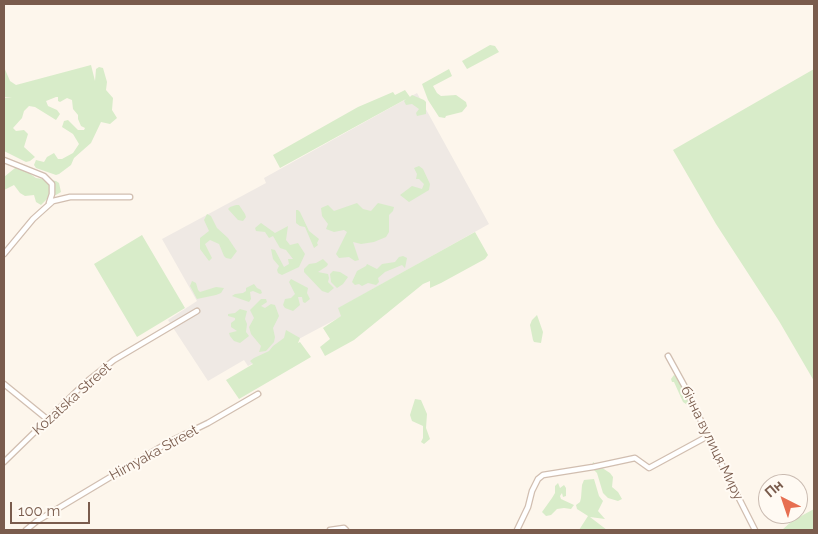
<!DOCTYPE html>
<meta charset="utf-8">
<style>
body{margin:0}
#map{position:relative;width:818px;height:534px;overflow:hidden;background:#fdf6ec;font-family:Raleway,sans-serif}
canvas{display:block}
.frame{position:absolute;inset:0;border:5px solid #7a5c4d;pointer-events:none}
.north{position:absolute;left:758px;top:474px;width:50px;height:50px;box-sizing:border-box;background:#fffaf3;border:1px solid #cabbb1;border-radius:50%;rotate:319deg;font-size:14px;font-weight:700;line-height:20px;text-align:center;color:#7a5c4d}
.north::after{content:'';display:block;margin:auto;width:18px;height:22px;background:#e76f51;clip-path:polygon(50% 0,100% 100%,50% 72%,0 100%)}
.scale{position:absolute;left:10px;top:502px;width:80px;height:22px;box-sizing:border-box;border:2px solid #7a5c4d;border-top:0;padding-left:6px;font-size:15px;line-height:18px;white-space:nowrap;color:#7a5c4d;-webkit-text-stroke:4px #fffaf3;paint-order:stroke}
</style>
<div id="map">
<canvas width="818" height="534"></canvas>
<div class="frame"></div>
<div class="north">Пн</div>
<div class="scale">100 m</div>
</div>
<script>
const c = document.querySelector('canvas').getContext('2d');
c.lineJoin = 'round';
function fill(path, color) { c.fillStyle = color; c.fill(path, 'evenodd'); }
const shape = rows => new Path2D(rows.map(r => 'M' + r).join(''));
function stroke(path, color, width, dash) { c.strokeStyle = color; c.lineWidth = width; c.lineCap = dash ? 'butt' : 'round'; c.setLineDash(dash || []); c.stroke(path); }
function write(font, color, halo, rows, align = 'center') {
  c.font = font + ' Raleway,sans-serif'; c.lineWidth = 4; c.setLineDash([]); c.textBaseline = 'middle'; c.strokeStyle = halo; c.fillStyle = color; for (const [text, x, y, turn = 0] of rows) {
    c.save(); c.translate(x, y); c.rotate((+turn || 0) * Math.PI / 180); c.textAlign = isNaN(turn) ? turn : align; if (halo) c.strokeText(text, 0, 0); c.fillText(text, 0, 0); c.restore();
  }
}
const industrial = shape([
 [417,93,489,224,339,308,342,316,248,366,244,360,208,381,168,320,197,301,162,239,266,183,264,178]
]);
const green = shape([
 [490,45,495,46,499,52,467,69,462,61],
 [91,65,95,81,96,69,99,67,103,68,107,82,106,90,113,98,112,110,117,118,110,124,101,122,91,143,74,158,71,165,59,174,56,175,36,168,34,165,36,160,44,162,47,157,54,153,58,159,62,159,73,153,79,144,73,134,62,127,64,121,68,120,78,130,84,130,85,128,81,126,78,119,78,115,73,109,72,100,67,98,60,102,58,101,58,97,56,97,46,101,48,106,57,110,60,114,56,120,35,107,29,106,24,111,22,118,13,128,16,131,24,130,28,134,24,147,35,157,30,161,26,162,4,151,4,98,12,97,4,97,4,67,10,81,16,85],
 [449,69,452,76,433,86,437,93,441,96,456,95,466,102,467,106,462,112,446,116,445,118,439,117,428,100,422,84],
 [814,69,814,381,779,321,716,224,673,150],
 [405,90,410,97,412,95,424,100,426,102,426,114,417,116,416,113,419,109,412,104,406,105,404,101,406,99,280,168,273,155,358,107,393,92,395,95],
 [419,166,423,169,430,184,429,190,409,202,400,195,412,186,422,189,424,184,419,179,416,179,417,174,414,168],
 [15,168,22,168,36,178,56,181,59,183,61,192,56,195,50,196,41,205,36,202,34,195,25,196,20,193,14,185,4,190,4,177],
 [357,203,363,209,371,211,378,203,394,207,393,211,389,215,389,232,386,237,374,242,361,244,353,242,359,260,355,261,349,257,339,258,336,254,347,232,344,230,334,232,326,229,328,224,322,216,321,208,328,205,334,211],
 [236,205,239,205,245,214,246,217,243,221,238,220,228,209,230,207],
 [296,210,298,210,300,212,309,231,319,239,317,243,318,245,314,248,305,227,300,226,296,223],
 [207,214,211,216,217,228,228,238,236,250,237,251,231,259,226,258,224,256,219,244,210,240,205,244,212,258,209,261,200,249,200,238,209,231,204,220],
 [261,223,275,233,288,226,286,240,290,245,298,243,305,254,299,267,282,275,278,273,277,270,279,266,273,259,271,249,275,250,284,267,289,264,288,259,293,259,286,250,280,248,273,236,269,238,265,232,256,231,255,228],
 [475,232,488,255,485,259,441,283,430,288,430,281,423,284,354,340,325,356,320,347,330,339,323,328,341,316,338,308],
 [142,235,185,308,137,337,94,264],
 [403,256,407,258,405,268,402,265,385,272,378,278,379,282,376,285,368,283,362,286,359,284,355,285,352,282,357,271,366,266,367,264,377,269,382,264,395,262,399,257],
 [323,259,328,264,327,266,318,272,328,274,329,278,328,282,334,288,328,293,322,291,304,272,304,269,309,264,316,263],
 [333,271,340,272,348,277,343,284,337,288,331,282,330,274],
 [291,279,308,288,307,293,310,299,305,303,303,302,302,297,298,297,300,305,293,311,285,308,283,305,285,299,291,298,295,294,289,282],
 [192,281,196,283,198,290,200,292,216,287,224,288,221,293,216,295,197,299,190,286],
 [254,284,257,288,261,290,262,293,260,294,253,291,250,292,251,299,249,302,232,296,235,294,243,293,246,291,246,288],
 [261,299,266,299,267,302,261,306,265,308,271,304,275,305,279,316,273,328,275,337,274,342,266,351,259,352,261,346,251,334,249,327,254,318,250,310],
 [240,309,247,311,245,319,247,324,246,332,249,336,240,343,234,341,230,336,229,333,237,331,231,327,231,323,235,320,235,318,228,316,228,314,235,313],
 [537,315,543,332,541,343,534,342,533,340,530,325,532,320],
 [286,330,300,338,298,343,300,342,311,357,239,399,226,380,253,364,250,361,254,358,269,351,273,346,284,338],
 [674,375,678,377,689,402,689,406,683,402,674,382,672,382,671,379],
 [415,399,421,400,427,414,426,428,430,439,424,444,421,442,423,438,423,426,412,421,410,415],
 [593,462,610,473,613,477,612,487,618,492,622,499,618,501,608,498,603,493,597,473,592,468],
 [594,479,599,496,603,501,598,511,605,519,590,517,607,530,579,530,588,516,577,509,576,505,580,502,581,498,582,485,584,480],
 [558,483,560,488,564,485,566,488,566,496,563,497,562,493,560,496,561,499,574,505,571,509,564,508,557,509,551,515,546,516,542,512,552,498,555,493,555,486],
 [814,509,814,530,782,530,792,521]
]);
const street = shape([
 [4,160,44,176,52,184,52,194,49,203],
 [4,254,33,219,53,201,70,197,130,197],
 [668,356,685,387,719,459,755,530],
 [4,384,47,419],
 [4,462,85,383,114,360,197,311],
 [26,530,37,521,169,442,208,423,258,394],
 [330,530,344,528,346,530],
 [517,530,528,507,532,491,538,479,543,475,593,467,635,458,649,468,708,436]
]);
const streetNames = [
 ["Kozatska Street",72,399,-42],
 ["бічна вулиця Миру",712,443,64],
 ["Hirnyaka Street",154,453,-29]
];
fill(industrial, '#efe9e4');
fill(green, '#d8ecc9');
stroke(street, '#d1beb0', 7);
stroke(street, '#fff', 4.5);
write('14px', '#7a5c4d', '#fffaf3', streetNames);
</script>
